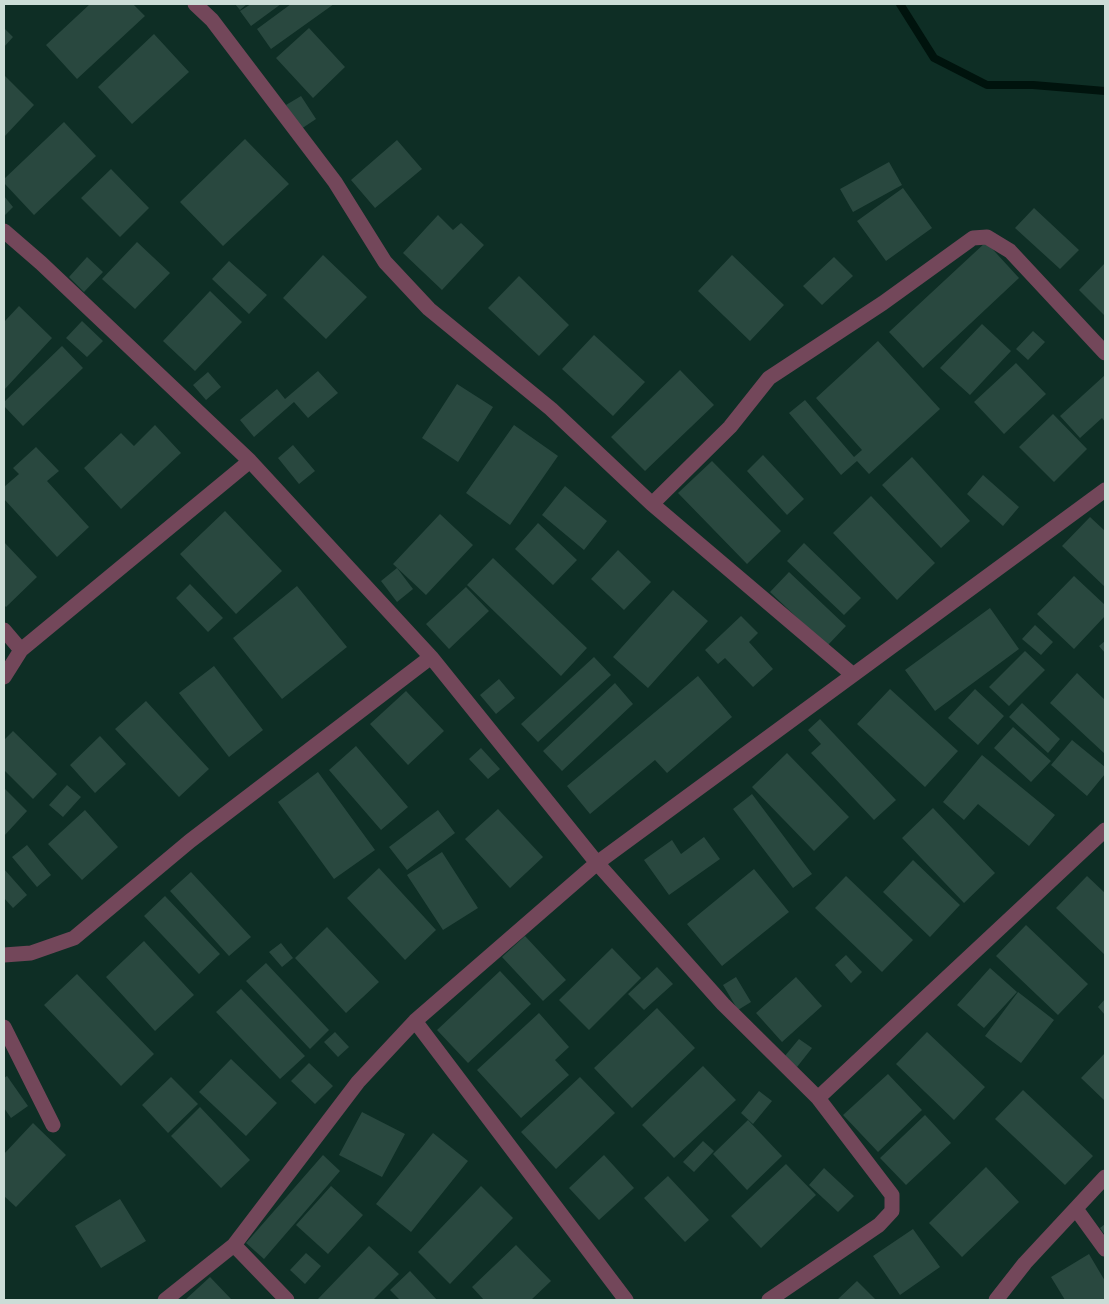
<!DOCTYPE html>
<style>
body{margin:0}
#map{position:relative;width:1109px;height:1304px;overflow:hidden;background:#0e2e25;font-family:Bitter,serif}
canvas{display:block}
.frame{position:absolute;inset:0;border:5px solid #ccddd7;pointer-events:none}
</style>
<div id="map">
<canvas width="1109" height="1304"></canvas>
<div class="frame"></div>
</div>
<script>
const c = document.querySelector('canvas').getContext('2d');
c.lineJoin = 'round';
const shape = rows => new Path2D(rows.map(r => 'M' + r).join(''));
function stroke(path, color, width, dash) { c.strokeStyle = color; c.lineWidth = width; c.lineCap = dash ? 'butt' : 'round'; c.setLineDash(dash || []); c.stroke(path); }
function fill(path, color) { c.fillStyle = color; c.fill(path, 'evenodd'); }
const stream = shape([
 [900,4,934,58,987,85,1033,85,1105,91]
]);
const building = shape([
 [90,4,133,4,145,16,77,79,46,45],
 [235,4,247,4,240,10],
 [251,4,281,4,251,26,240,11],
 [291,4,334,4,271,49,257,29],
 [4,28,13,37,4,47],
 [309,28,345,67,313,98,276,58],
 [154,34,189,72,132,124,98,87],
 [5,76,34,105,4,137,4,77],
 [301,96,316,119,301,129,286,105],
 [64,122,96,156,34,215,4,183,4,179],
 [245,139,289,184,223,246,180,202],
 [397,140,422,169,375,208,351,180],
 [889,162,902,185,853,212,840,189],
 [111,169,149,208,120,237,81,198],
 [903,188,932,228,886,261,857,221],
 [4,196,13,207,4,216],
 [1034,208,1079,250,1060,269,1015,228],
 [438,215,453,230,461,223,484,245,442,290,403,253],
 [137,242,170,273,135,309,102,279],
 [986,242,1019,278,923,368,889,332],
 [323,255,367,297,326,339,283,298],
 [732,255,784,305,750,341,698,291],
 [87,257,103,272,84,292,69,277],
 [834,257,853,276,822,305,803,286],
 [229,261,267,295,249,314,212,279],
 [1105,263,1105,316,1079,290],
 [519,276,569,325,539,356,488,308],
 [210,291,242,322,195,371,163,341],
 [19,306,52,338,4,390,4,322],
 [82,321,103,341,87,357,66,338],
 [982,324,1011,351,970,395,940,368],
 [1033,331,1045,342,1028,360,1016,349],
 [594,335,645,382,613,416,562,369],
 [878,341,940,409,869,474,857,461,841,475,789,413,805,400,854,457,862,450,816,398],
 [62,346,83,368,23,426,4,406,4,402],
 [1016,363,1046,394,1004,434,974,402],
 [680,370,714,405,645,471,611,437],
 [318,371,338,393,308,418,294,402,254,437,240,420,277,389,285,399],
 [208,372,221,387,206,400,193,385],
 [1105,375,1105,422,1102,418,1080,438,1060,416],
 [457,384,493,407,458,462,422,438],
 [1053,414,1087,449,1054,482,1019,447],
 [155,425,181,453,121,509,84,468,121,433,134,446],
 [514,425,558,456,510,525,466,493],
 [293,445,315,471,299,484,278,458],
 [36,447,59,471,47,481,89,527,57,557,4,499,4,487,19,474,13,468],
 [763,455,804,499,787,515,747,471],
 [912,457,970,521,941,548,882,485],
 [712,461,781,531,747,564,678,493],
 [983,475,1019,507,1003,526,967,494],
 [565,486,607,521,584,550,542,515],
 [871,496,935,563,897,600,833,533],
 [225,511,282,571,236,614,180,554],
 [440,514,473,545,426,595,393,564],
 [1090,517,1105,531,1105,587,1062,546],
 [538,523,577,560,553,585,515,549],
 [4,542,37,577,6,607,4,605],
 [804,543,861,598,844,615,787,561],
 [618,550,651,582,624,610,591,579],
 [493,558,587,648,561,676,467,585],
 [397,568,413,589,397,602,381,581],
 [789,572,846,626,827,646,770,592],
 [1074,576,1105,605,1105,616,1074,649,1037,614],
 [190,584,223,618,208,632,176,598],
 [297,586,347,647,282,699,233,638],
 [466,587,489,611,449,649,426,624],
 [673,590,708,621,648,688,613,657],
 [990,608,1019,649,935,711,905,670],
 [741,616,758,633,749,642,773,669,753,687,725,658,718,664,705,650],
 [1035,625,1053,642,1041,655,1022,639],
 [1105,641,1105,653,1099,646],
 [1025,651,1045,670,1009,706,989,687],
 [594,657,611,675,538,742,521,724],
 [214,666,263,730,229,757,179,693],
 [1077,673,1105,700,1105,754,1050,703],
 [698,676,732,717,667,773,655,760,590,814,567,786],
 [499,679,515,698,496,714,480,695],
 [615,683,633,704,562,771,543,751],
 [890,689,958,751,925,787,857,724],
 [975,689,1004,716,978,745,948,718],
 [406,691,444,731,408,765,370,724],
 [146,701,209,769,179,797,115,729],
 [1022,703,1060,739,1048,753,1009,717],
 [820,719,896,800,874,820,811,753,821,744,808,730],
 [1013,727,1051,761,1031,782,994,748],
 [13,731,57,774,33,799,4,770,4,740],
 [100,736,126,764,95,793,70,765],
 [1072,740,1105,767,1105,774,1087,796,1051,765],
 [356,746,408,807,381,830,329,770],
 [481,748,500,769,488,779,469,759],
 [787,753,849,817,814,851,752,787],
 [982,755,1055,815,1029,846,978,804,964,820,943,802],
 [318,772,375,850,334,879,278,802],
 [67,785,81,797,63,817,49,805],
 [4,788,27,811,4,836],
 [752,794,812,874,793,888,733,809],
 [933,808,995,873,964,903,902,838],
 [498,809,543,857,510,888,465,839],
 [85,810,118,847,82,880,48,844],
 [438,810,455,833,407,870,389,847],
 [704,837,720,859,669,895,644,860,672,840,681,854],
 [27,845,51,875,37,887,12,857],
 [442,852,478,908,443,930,407,875],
 [913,860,960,905,930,937,883,892],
 [379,868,436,930,405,960,347,898],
 [4,869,27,895,13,908,4,898],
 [754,869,789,912,722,966,687,924],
 [191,872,251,937,229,956,170,891],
 [846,876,913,940,882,972,815,908],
 [1087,876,1105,893,1105,955,1056,908],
 [165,896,220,954,199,974,144,916],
 [1026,925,1088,984,1058,1015,996,956],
 [327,927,379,982,346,1013,295,958],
 [525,936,566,980,543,1001,502,957],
 [144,941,194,995,155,1031,106,977],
 [281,943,293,958,282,967,269,952],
 [612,948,641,978,589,1030,559,1000],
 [846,955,862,972,851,983,835,965],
 [266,963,329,1030,310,1049,246,981],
 [657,967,673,984,644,1010,628,994],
 [990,968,1017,992,984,1028,957,1005],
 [500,971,531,1004,468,1063,437,1030],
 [77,974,154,1054,121,1086,44,1005],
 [736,977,751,1002,738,1010,723,985],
 [796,977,822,1006,782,1042,756,1013],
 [241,989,305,1056,280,1079,216,1012],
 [1018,992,1054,1020,1021,1063,985,1036],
 [1105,999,1105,1015,1098,1007],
 [657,1008,695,1048,632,1108,594,1068],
 [539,1013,569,1047,555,1060,569,1075,521,1118,477,1070],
 [335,1032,349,1047,338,1057,324,1042],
 [927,1032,985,1087,954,1120,896,1064],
 [799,1039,812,1048,797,1067,784,1057],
 [1105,1053,1105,1101,1081,1078],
 [231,1059,277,1103,246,1136,199,1092],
 [309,1063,333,1086,315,1104,291,1081],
 [703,1066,736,1100,674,1158,642,1125],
 [888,1074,922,1110,878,1152,843,1115],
 [7,1076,28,1106,11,1118,4,1108,4,1078],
 [171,1077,198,1104,168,1133,142,1105],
 [580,1077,615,1113,556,1169,521,1132],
 [1023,1090,1093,1156,1065,1185,995,1119],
 [759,1091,772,1101,753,1124,741,1113],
 [200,1107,250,1160,221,1188,171,1136],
 [362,1112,405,1134,382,1177,339,1155],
 [925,1115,951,1143,906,1185,880,1158],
 [748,1120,782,1156,747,1190,713,1154],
 [33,1123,66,1155,16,1207,4,1196,4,1154],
 [433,1133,468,1161,411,1232,376,1204],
 [703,1141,714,1151,694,1172,683,1162],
 [323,1155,340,1171,264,1259,246,1243],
 [604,1155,634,1188,599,1220,569,1188],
 [786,1164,816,1195,761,1248,731,1216],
 [986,1167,1019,1202,962,1257,929,1223],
 [824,1168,854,1196,838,1212,809,1185],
 [668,1176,709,1220,685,1242,644,1198],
 [331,1186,363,1215,328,1254,296,1225],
 [481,1186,513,1218,450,1284,418,1252],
 [120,1199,146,1241,101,1268,75,1226],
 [1105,1224,1105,1235,1100,1228],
 [913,1229,940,1267,900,1295,873,1256],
 [516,1245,551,1281,531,1300,484,1300,472,1287],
 [369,1246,399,1274,373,1300,317,1300],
 [306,1253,321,1266,305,1284,290,1270],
 [1089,1254,1105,1281,1105,1300,1065,1300,1051,1277],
 [410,1271,437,1300,400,1300,390,1290],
 [210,1277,232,1300,185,1300],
 [857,1281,876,1300,837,1300]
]);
const street = shape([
 [195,4,212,20,335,182,385,262,429,309,551,409,652,504,852,674],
 [4,231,41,263,250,461,431,657,597,863,723,1004,818,1098,892,1195,892,1211,879,1225,769,1300],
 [652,504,730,427,769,378,883,303,973,238,987,237,1010,251,1105,353],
 [4,630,21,650],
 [4,677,21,650,250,461],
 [4,955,31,953,74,938,190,841,431,657],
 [415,1021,626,1300],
 [4,1027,53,1125],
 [818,1098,1105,830],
 [1076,1209,1105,1249],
 [234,1245,287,1300],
 [165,1300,234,1245,358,1082,415,1021,597,863,1105,490],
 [996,1300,1025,1263,1105,1177]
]);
stroke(stream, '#00130d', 8);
fill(building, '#29483f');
stroke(street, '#73475a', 15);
</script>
